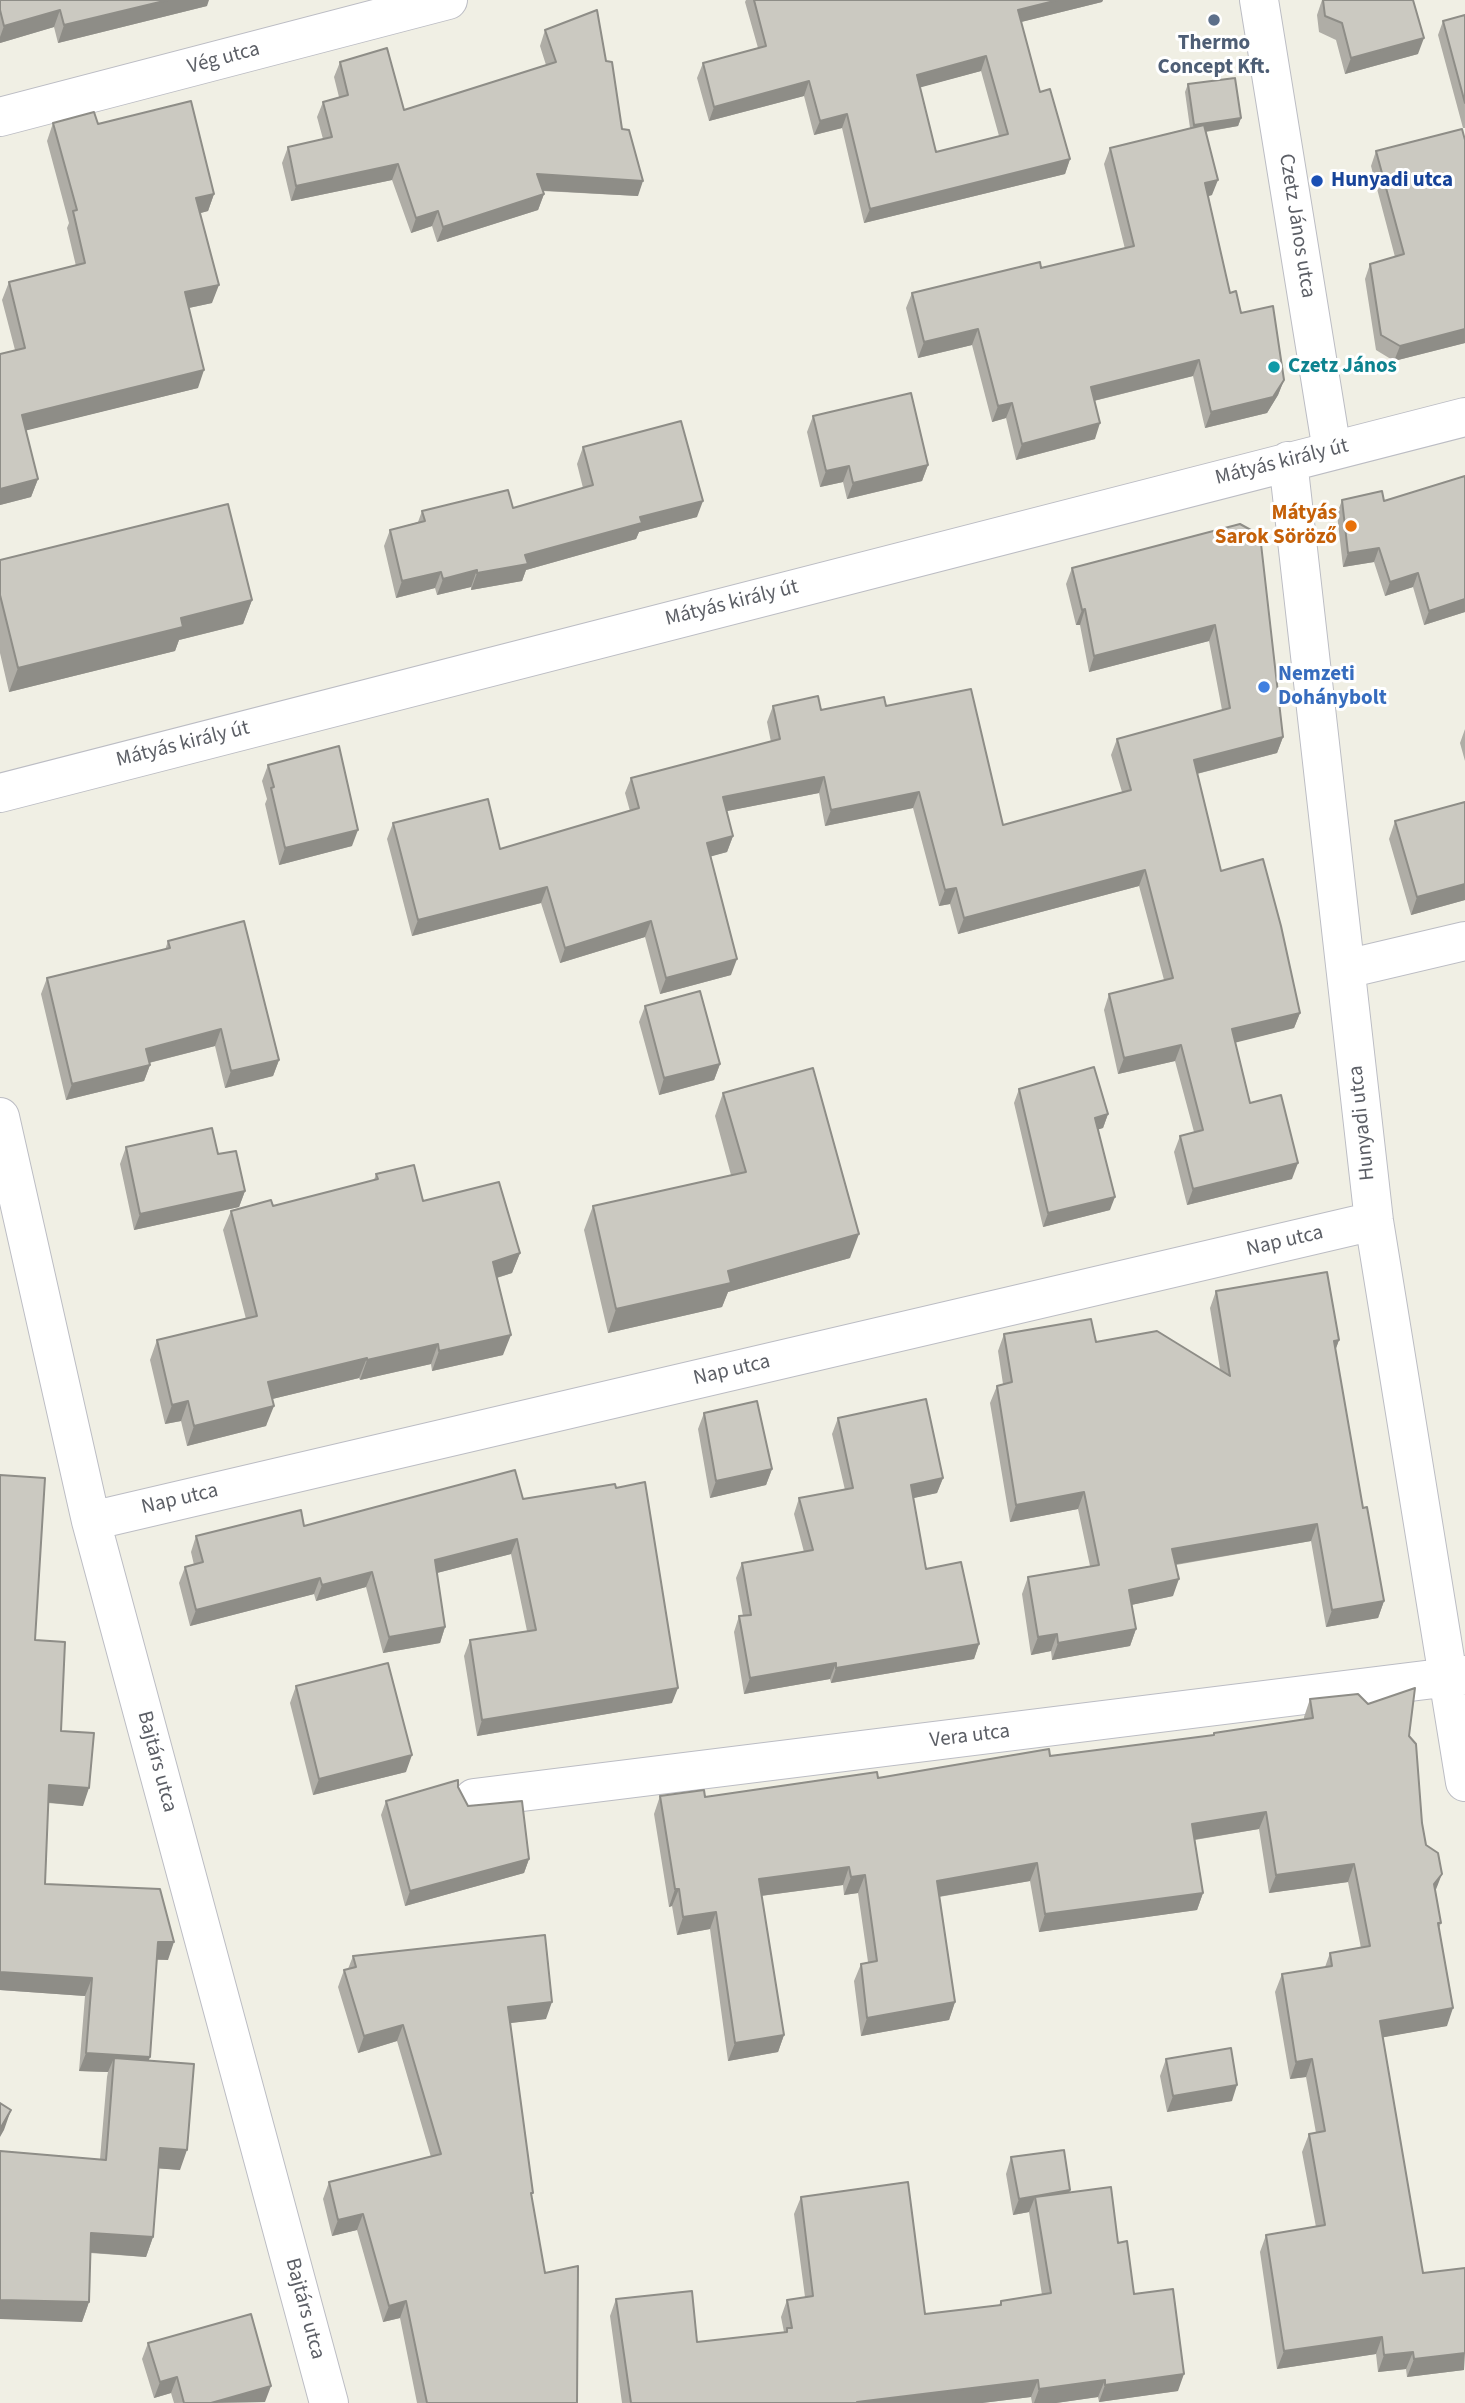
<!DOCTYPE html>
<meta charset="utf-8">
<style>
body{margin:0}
canvas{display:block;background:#f0efe4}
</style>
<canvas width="1465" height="2403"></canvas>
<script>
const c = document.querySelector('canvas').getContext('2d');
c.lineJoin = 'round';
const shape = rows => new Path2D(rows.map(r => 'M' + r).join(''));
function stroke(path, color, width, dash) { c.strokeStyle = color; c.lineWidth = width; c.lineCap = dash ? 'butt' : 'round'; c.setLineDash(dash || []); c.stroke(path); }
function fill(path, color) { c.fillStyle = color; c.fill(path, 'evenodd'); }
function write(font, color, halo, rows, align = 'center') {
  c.font = font + ' "Source Sans 3",sans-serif'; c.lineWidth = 6; c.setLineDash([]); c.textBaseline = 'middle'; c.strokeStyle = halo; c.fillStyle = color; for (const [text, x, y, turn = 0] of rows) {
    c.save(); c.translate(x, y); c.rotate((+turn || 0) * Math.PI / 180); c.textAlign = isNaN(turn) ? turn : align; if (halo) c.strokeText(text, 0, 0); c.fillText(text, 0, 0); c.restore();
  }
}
const minor = shape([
 [1259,0,1332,451],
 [0,117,448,0],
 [1288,461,1374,1221,1465,1782],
 [0,793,1465,417],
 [1346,969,1465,941],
 [0,1117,91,1521,329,2403],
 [91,1521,1374,1221],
 [474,1798,1465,1675]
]);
const wall = shape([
 [0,0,207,6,58,43,54,27,0,43],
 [746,0,1103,0,1102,2,1021,22,1040,92,1070,159,1065,174,864,223,842,128,814,135,804,96,709,121,697,78,703,63,758,48,745,2],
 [981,71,999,136,936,152,920,87],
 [1322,0,1413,0,1418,54,1345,74,1336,40,1319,32,1317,15],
 [1465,15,1465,128,1463,128,1438,35,1443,21],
 [545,30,606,61,638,196,542,191,544,194,538,210,437,242,432,226,411,233,392,180,291,201,282,163,288,147,323,139,317,117,323,102,339,97,334,77,340,62,404,110,546,65,540,46],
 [1188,84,1241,118,1238,126,1206,132,1212,195,1208,196,1230,293,1241,313,1284,380,1278,395,1267,413,1205,428,1193,376,1094,401,1095,439,1016,460,1006,418,992,422,972,345,918,358,906,308,912,293,1041,268,1125,249,1104,164,1110,148,1190,128,1185,92],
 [53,123,98,124,214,194,208,211,200,213,212,303,189,308,198,388,26,430,38,479,31,497,0,505,0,354,15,350,2,300,9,282,76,266,67,228,69,223,47,141],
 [1376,151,1465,343,1394,361,1376,350,1365,279,1370,264,1395,257,1371,166],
 [813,416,928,465,922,481,847,499,843,482,820,487,807,432],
 [583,447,697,517,639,532,636,539,526,570,522,581,471,590,471,587,437,595,435,588,396,598,384,546,390,530,418,522,422,511,513,508,583,488,577,464],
 [1342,500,1384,501,1465,612,1424,625,1413,587,1385,596,1374,562,1343,567,1337,514],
 [1240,524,1283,737,1277,753,1197,774,1221,871,1300,1013,1294,1028,1235,1042,1250,1103,1292,1179,1187,1205,1174,1152,1180,1136,1194,1132,1175,1061,1118,1074,1104,1010,1109,994,1164,980,1139,886,958,934,950,904,939,906,913,808,825,826,819,793,727,811,733,836,727,852,711,856,731,975,660,994,645,937,560,963,541,903,412,936,387,839,393,823,500,849,630,811,625,793,631,778,771,742,767,722,773,706,821,710,886,706,1003,825,1122,792,1111,755,1117,739,1222,710,1209,641,1089,672,1080,625,1076,625,1066,584,1072,568],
 [0,560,252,600,243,624,179,640,175,651,9,692,0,653],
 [1465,729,1465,761,1460,743],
 [268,765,352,846,279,865,265,804,267,799,262,781],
 [1465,802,1465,900,1411,915,1389,839,1395,821],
 [168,941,279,1060,273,1076,225,1088,215,1046,149,1063,150,1065,144,1081,66,1100,41,994,47,978,165,950],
 [645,1006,720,1064,714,1080,659,1095,639,1022],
 [1019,1089,1108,1114,1103,1128,1098,1129,1110,1210,1043,1227,1014,1103],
 [723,1093,850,1258,728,1292,722,1307,608,1333,584,1230,593,1206,731,1175,715,1116],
 [126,1147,218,1154,245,1191,239,1207,134,1230,120,1164],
 [376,1174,423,1201,520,1253,512,1273,497,1278,503,1355,432,1371,431,1364,360,1380,359,1378,272,1399,266,1426,187,1446,181,1421,165,1424,150,1360,157,1340,246,1319,223,1230,231,1211,273,1206,374,1180],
 [1216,1291,1339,1340,1335,1350,1363,1508,1384,1601,1378,1618,1326,1627,1311,1541,1176,1565,1173,1596,1131,1605,1136,1629,1130,1646,1052,1660,1051,1651,1031,1655,1022,1594,1028,1577,1090,1566,1078,1509,1010,1522,990,1403,997,1386,1003,1384,998,1351,1004,1334,1096,1342,1220,1369,1210,1308],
 [704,1413,772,1469,766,1485,710,1498,698,1429],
 [838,1418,943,1478,937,1493,913,1498,926,1569,979,1644,974,1659,831,1683,830,1679,744,1694,734,1632,739,1616,743,1616,736,1578,742,1563,804,1552,794,1514,799,1498,845,1490,832,1434],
 [0,1475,35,1640,83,1806,48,1803,45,1884,168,1960,157,1960,150,2057,148,2061,180,2170,158,2168,153,2237,146,2257,90,2253,89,2302,82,2322,100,2159,107,2077,108,2072,79,2071,85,1996,0,1990],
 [523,1499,672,1703,477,1736,464,1656,470,1640,527,1631,511,1554,437,1573,445,1627,440,1643,383,1653,366,1587,316,1601,314,1594,190,1626,179,1583,185,1567,194,1565,191,1552,196,1536,304,1526],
 [296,1686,406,1772,313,1795,290,1703],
 [1310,1699,1368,1704,1409,1736,1422,1823,1441,1923,1439,1928,1447,2026,1383,2037,1423,2273,1464,2370,1407,2377,1406,2369,1378,2372,1376,2354,1277,2369,1260,2252,1266,2235,1316,2227,1302,2152,1309,2134,1316,2133,1306,2077,1290,2079,1275,1992,1282,1974,1325,1967,1330,1953,1361,1948,1348,1882,1269,1893,1259,1829,1195,1840,1203,1893,1197,1910,1039,1932,1030,1881,939,1897,955,2002,949,2020,861,2036,854,1981,861,1964,868,1962,858,1893,844,1895,843,1885,761,1896,784,2035,778,2052,728,2061,710,1929,677,1935,672,1906,669,1907,654,1814,660,1796,705,1797,878,1778,1213,1735,1214,1733,1304,1720,1304,1717],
 [458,1787,468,1806,529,1859,524,1873,405,1906,381,1815,386,1801],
 [353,1956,546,2019,510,2023,531,2197,545,2273,577,2403,417,2403,400,2318,383,2322,357,2230,332,2236,323,2199,329,2182,431,2157,397,2041,358,2053,338,1987,344,1970,348,1969],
 [1166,2059,1232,2101,1167,2112,1160,2076],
 [1011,2157,1070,2190,1069,2192,1118,2243,1134,2294,1178,2391,1099,2402,1098,2397,1056,2403,1032,2403,1031,2397,982,2403,622,2403,610,2316,616,2299,697,2342,784,2332,781,2317,787,2300,805,2297,794,2214,801,2197,925,2314,999,2305,1001,2301,1042,2295,1029,2212,1013,2215,1006,2174],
 [148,2343,265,2402,174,2403,171,2393,154,2398,142,2359]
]);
const shadedWall = shape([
 [168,0,209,0,207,6,58,43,64,25],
 [1058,0,1103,0,1102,2,1013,24,1018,10],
 [60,10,54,27,0,43,0,37,4,26],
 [1424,38,1418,54,1345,74,1351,58],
 [986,56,981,71,911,90,917,75],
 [809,81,804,96,709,121,714,107],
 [847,114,842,128,814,135,820,121],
 [1241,118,1238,126,1191,134,1194,125],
 [1070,159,1065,174,864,223,870,209],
 [398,164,392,180,291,201,296,186],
 [537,174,643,181,638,196,532,190],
 [1218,180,1212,195,1199,199,1205,183],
 [214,194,208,211,190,216,196,198],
 [544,194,538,210,437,242,443,227],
 [438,211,432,226,411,233,416,218],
 [219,285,212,303,179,310,185,292],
 [978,329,972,345,918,358,924,342],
 [1465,329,1465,343,1394,361,1400,346],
 [1199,360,1193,376,1085,403,1091,387],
 [204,370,198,388,16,433,22,415],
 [1284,380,1278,395,1267,413,1205,428,1211,412],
 [1012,403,1006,418,992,422,998,406],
 [1100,423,1095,439,1016,460,1022,444],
 [928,465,922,481,847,499,853,483],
 [849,466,843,482,820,487,826,471],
 [38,479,31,497,0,505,0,489],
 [703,501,697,517,639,532,636,539,526,570,522,581,471,590,477,573,525,555,640,517],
 [1379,548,1374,562,1343,567,1348,553],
 [477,570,471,587,437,595,443,579],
 [441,572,435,588,396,598,402,581],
 [1418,573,1413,587,1385,596,1390,582],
 [1465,599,1465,612,1424,625,1429,611],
 [252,600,243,624,179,640,175,651,9,692,18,668,181,618],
 [1085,609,1080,625,1076,625,1082,610],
 [1215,625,1209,641,1089,672,1094,656],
 [1283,737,1277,753,1188,776,1194,760],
 [824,777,819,793,717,813,723,797],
 [919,792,913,808,825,826,831,810],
 [358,830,352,846,279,865,285,848],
 [733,836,727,852,702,859,707,843],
 [1145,870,1139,886,958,934,964,918],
 [1465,884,1465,900,1411,915,1417,897],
 [547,887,541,903,412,936,418,920],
 [956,888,950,904,939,906,945,890],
 [651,921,645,937,560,963,565,948],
 [737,959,731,975,660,994,666,978],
 [1300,1013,1294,1028,1226,1045,1232,1029],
 [221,1029,215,1046,140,1065,146,1049],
 [1181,1045,1175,1061,1118,1074,1124,1058],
 [279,1060,273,1076,225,1088,231,1071],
 [720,1064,714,1080,659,1095,664,1078],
 [150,1065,144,1081,66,1100,72,1084],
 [1108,1114,1103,1128,1090,1132,1095,1118],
 [1298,1163,1292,1179,1187,1205,1193,1189],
 [245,1191,239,1207,134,1230,140,1214],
 [1115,1197,1110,1210,1043,1227,1048,1213],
 [859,1234,850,1258,728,1292,722,1307,608,1333,616,1309,728,1271],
 [520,1253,512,1273,486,1281,493,1262],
 [511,1335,503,1355,432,1371,439,1351],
 [1339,1340,1333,1357,1334,1341],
 [438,1344,431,1364,360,1380,367,1360],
 [367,1358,359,1378,260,1402,268,1382],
 [188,1401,181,1421,165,1424,172,1405],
 [274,1406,266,1426,187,1446,194,1426],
 [772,1469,766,1485,710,1498,716,1481],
 [943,1478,937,1493,905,1500,911,1485],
 [1084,1492,1078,1509,1010,1522,1016,1505],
 [1317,1524,1311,1541,1166,1566,1172,1549],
 [517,1539,511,1554,429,1575,435,1560],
 [372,1572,366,1587,316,1601,322,1585],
 [320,1578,314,1594,190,1626,196,1610],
 [1179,1579,1173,1596,1122,1607,1129,1590],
 [1384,1601,1378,1618,1326,1627,1332,1610],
 [445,1627,440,1643,383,1653,389,1637],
 [1136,1629,1130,1646,1052,1660,1058,1643],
 [1057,1634,1051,1651,1031,1655,1038,1637],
 [979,1644,974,1659,831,1683,836,1668],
 [836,1663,830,1679,744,1694,750,1678],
 [678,1688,672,1703,477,1736,482,1720],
 [412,1755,406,1772,313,1795,319,1779],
 [49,1785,89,1788,83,1806,43,1802],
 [1266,1812,1259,1829,1186,1841,1192,1824],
 [529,1859,524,1873,405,1906,410,1891],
 [1037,1863,1030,1881,931,1898,937,1881],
 [1354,1864,1348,1882,1269,1893,1276,1875],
 [849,1867,843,1885,752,1897,759,1879],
 [1442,1874,1435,1892,1434,1884],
 [865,1875,858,1893,844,1895,851,1877],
 [675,1889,679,1889,672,1906,669,1907],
 [1203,1893,1197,1910,1039,1932,1045,1914],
 [716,1912,710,1929,677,1935,683,1917],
 [158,1942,174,1942,168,1960,152,1959],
 [0,1972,92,1978,85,1996,0,1990],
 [552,2002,546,2019,502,2024,508,2007],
 [955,2002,949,2020,861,2036,867,2018],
 [1453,2008,1447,2026,1374,2039,1380,2021],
 [403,2025,397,2041,358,2053,364,2036],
 [784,2035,778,2052,728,2061,735,2043],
 [86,2053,150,2057,143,2075,114,2058,108,2072,79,2071],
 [1312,2059,1306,2077,1290,2079,1296,2062],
 [1237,2085,1232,2101,1167,2112,1173,2096],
 [11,2110,4,2130,0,2137,0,2129],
 [160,2148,187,2150,180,2170,153,2168],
 [1070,2190,1064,2207,1035,2197,1029,2212,1013,2215,1019,2199],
 [363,2214,357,2230,332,2236,338,2220],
 [91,2233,153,2237,146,2257,84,2252],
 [0,2300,89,2302,82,2322,0,2319],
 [406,2301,400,2318,383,2322,389,2306],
 [1382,2337,1376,2354,1277,2369,1284,2351],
 [1413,2352,1406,2369,1378,2372,1384,2355],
 [1465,2353,1464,2370,1407,2377,1414,2359],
 [1184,2374,1178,2391,1099,2402,1105,2385],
 [177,2377,171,2393,154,2398,160,2382],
 [1038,2380,1031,2397,982,2403,857,2403,857,2402],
 [1105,2380,1098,2397,1056,2403,1034,2403,1039,2389],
 [271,2386,265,2402,211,2403]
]);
const building = shape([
 [0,0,168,0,64,25,60,10,4,26,0,10,0,0],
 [754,0,1058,0,1018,10,1040,92,1050,89,1070,159,870,209,847,114,820,121,809,81,714,107,703,63,766,46,754,0],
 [986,56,1008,134,936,152,917,75,986,56],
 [1323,0,1413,0,1424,38,1351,58,1342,23,1325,16,1323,0],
 [597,10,606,61,612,62,622,129,629,130,643,181,537,174,544,194,443,227,438,211,416,218,398,164,296,186,288,147,332,137,323,102,348,95,340,62,387,48,404,110,556,62,545,30,597,10],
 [1465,15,1465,103,1443,21,1465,15],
 [1235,78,1241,118,1194,125,1188,84,1235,78],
 [191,101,214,194,196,198,219,285,185,292,204,370,22,415,38,479,0,489,0,354,25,348,9,282,85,263,73,211,77,210,53,123,94,112,98,124,191,101],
 [1204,125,1218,180,1205,183,1230,293,1236,291,1241,313,1273,306,1284,380,1273,397,1211,412,1199,360,1091,387,1100,423,1022,444,1012,403,998,406,978,329,924,342,912,293,1040,262,1041,268,1134,246,1110,148,1204,125],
 [1462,129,1465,140,1465,329,1400,346,1381,335,1370,264,1404,254,1376,151,1462,129],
 [911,393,928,465,853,483,849,466,826,471,813,416,911,393],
 [681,421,703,501,640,517,642,523,525,555,528,564,477,573,477,570,443,579,441,572,402,581,390,530,425,521,422,511,508,490,513,508,593,485,583,447,681,421],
 [1465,476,1465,599,1429,611,1418,573,1390,582,1379,548,1348,553,1342,500,1382,491,1384,501,1465,476],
 [228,504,252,600,181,618,183,627,18,668,0,595,0,560,228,504],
 [1240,524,1260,535,1283,737,1194,760,1221,871,1263,859,1281,926,1300,1013,1232,1029,1250,1103,1281,1095,1298,1163,1193,1189,1180,1136,1203,1130,1181,1045,1124,1058,1109,994,1173,978,1145,870,964,918,956,888,945,890,919,792,831,810,824,777,723,797,733,836,707,843,737,959,666,978,651,921,565,948,547,887,418,920,393,823,488,799,500,849,639,808,631,778,780,739,773,706,818,696,821,710,884,697,886,706,971,689,1003,825,1131,790,1117,739,1230,708,1215,625,1094,656,1085,609,1082,610,1072,568,1240,524],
 [339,746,358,830,285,848,271,788,274,787,268,765,339,746],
 [1465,802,1465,884,1417,897,1395,821,1465,802],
 [244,921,279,1060,231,1071,221,1029,146,1049,150,1065,72,1084,47,978,170,948,168,941,244,921],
 [700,991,720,1064,664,1078,645,1006,700,991],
 [1094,1067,1108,1114,1095,1118,1115,1197,1048,1213,1019,1089,1094,1067],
 [813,1068,859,1234,728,1271,731,1283,616,1309,593,1206,746,1172,723,1093,813,1068],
 [212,1128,218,1154,236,1151,245,1191,140,1214,126,1147,212,1128],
 [414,1165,423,1201,499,1182,520,1253,493,1262,511,1335,439,1351,438,1344,367,1360,367,1358,268,1382,274,1406,194,1426,188,1401,172,1405,157,1340,257,1316,231,1211,271,1200,273,1206,378,1179,376,1174,414,1165],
 [1327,1272,1339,1340,1334,1341,1363,1508,1367,1507,1384,1601,1332,1610,1317,1524,1172,1549,1179,1579,1129,1590,1136,1629,1058,1643,1057,1634,1038,1637,1028,1577,1099,1565,1084,1492,1016,1505,997,1386,1012,1382,1004,1334,1091,1319,1096,1342,1157,1331,1230,1376,1216,1291,1327,1272],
 [926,1399,943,1478,911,1485,926,1569,961,1562,979,1644,836,1668,836,1663,750,1678,739,1616,751,1615,742,1563,813,1550,799,1498,853,1488,838,1418,926,1399],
 [757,1401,772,1469,716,1481,704,1413,757,1401],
 [515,1470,523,1499,615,1484,616,1488,645,1482,678,1688,482,1720,470,1640,536,1630,517,1539,435,1560,445,1627,389,1637,372,1572,322,1585,320,1578,196,1610,185,1567,203,1562,196,1536,301,1510,304,1526,515,1470],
 [0,1475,45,1478,35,1640,65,1642,61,1731,94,1733,89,1788,49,1785,45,1884,160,1889,174,1942,158,1942,150,2057,86,2053,92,1978,0,1972,0,1475],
 [388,1663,412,1755,319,1779,296,1686,388,1663],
 [1415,1688,1409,1736,1416,1744,1422,1823,1426,1845,1438,1853,1442,1874,1434,1884,1441,1923,1438,1923,1453,2008,1380,2021,1423,2273,1465,2268,1465,2353,1414,2359,1413,2352,1384,2355,1382,2337,1284,2351,1266,2235,1325,2225,1309,2134,1325,2131,1312,2059,1296,2062,1282,1974,1332,1966,1330,1953,1370,1946,1354,1864,1276,1875,1266,1812,1192,1824,1203,1893,1045,1914,1037,1863,937,1881,955,2002,867,2018,861,1964,877,1961,865,1875,851,1877,849,1867,759,1879,784,2035,735,2043,716,1912,683,1917,679,1889,675,1889,660,1796,704,1790,705,1797,877,1772,878,1778,1049,1749,1050,1756,1214,1735,1214,1733,1313,1718,1310,1699,1358,1694,1368,1704,1415,1688],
 [458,1780,458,1787,468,1806,522,1801,529,1859,410,1891,386,1801,458,1780],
 [545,1935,552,2002,508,2007,533,2193,531,2193,545,2273,578,2266,577,2403,427,2403,406,2301,389,2306,363,2214,338,2220,329,2182,441,2154,403,2025,364,2036,344,1970,356,1967,353,1956,545,1935],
 [1231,2048,1237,2085,1173,2096,1166,2059,1231,2048],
 [114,2058,194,2064,187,2150,160,2148,153,2237,91,2233,89,2302,0,2300,0,2151,106,2160,114,2058],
 [0,2103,11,2110,0,2129,0,2103],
 [1064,2150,1070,2190,1019,2199,1011,2157,1064,2150],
 [908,2182,925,2314,1001,2305,1001,2301,1051,2293,1035,2197,1111,2187,1118,2243,1127,2241,1134,2294,1173,2289,1184,2374,1105,2385,1105,2380,1039,2389,1038,2380,857,2402,858,2403,631,2403,616,2299,692,2291,697,2342,787,2332,787,2328,792,2328,787,2300,813,2296,801,2197,908,2182],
 [251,2314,271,2386,211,2403,184,2403,177,2377,160,2382,148,2343,251,2314]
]);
const markers = [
 [1214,20,7,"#5c6f8a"],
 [1317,181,7,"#1a4fb4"],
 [1274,367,7,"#0f9aa8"],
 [1351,526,7,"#e8710a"],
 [1264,687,7,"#3f7fe0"]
];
const serviceNames = [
 ["Thermo",1214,44],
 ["Concept Kft.",1214,68]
];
const streetNames = [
 ["Vég utca",224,59,-15],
 ["Czetz János utca",1296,226,81],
 ["Mátyás király út",1282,463,-14],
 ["Mátyás király út",732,604,-14],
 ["Mátyás király út",183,745,-14],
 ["Hunyadi utca",1363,1123,-96],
 ["Nap utca",1285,1242,-13],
 ["Nap utca",732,1371,-13],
 ["Nap utca",180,1500,-13],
 ["Vera utca",970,1737,-7],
 ["Bajtárs utca",156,1762,75],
 ["Bajtárs utca",304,2309,75]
];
const transitNames = [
 ["Hunyadi utca",1331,181]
];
const cultureNames = [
 ["Czetz János",1288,367]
];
const foodNames = [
 ["Mátyás",1337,514],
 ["Sarok Söröző",1337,538]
];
const shopNames = [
 ["Nemzeti",1278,675],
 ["Dohánybolt",1278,699]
];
stroke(minor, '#bcbdc4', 40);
stroke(minor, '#fff', 38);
fill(wall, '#afada6');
fill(shadedWall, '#8e8d87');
fill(building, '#cbc9c1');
stroke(building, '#8e8d87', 2);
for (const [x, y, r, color] of markers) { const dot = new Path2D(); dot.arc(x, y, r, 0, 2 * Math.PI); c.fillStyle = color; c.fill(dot); stroke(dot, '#fff', 2.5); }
write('bold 21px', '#4e5e75', '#fff', serviceNames);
write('21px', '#5c5f66', '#fff', streetNames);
write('bold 21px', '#164399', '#fff', transitNames, 'left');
write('bold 21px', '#0d838f', '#fff', cultureNames, 'left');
write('bold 21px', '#c56008', '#fff', foodNames, 'right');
write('bold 21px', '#366cbe', '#fff', shopNames, 'left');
</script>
